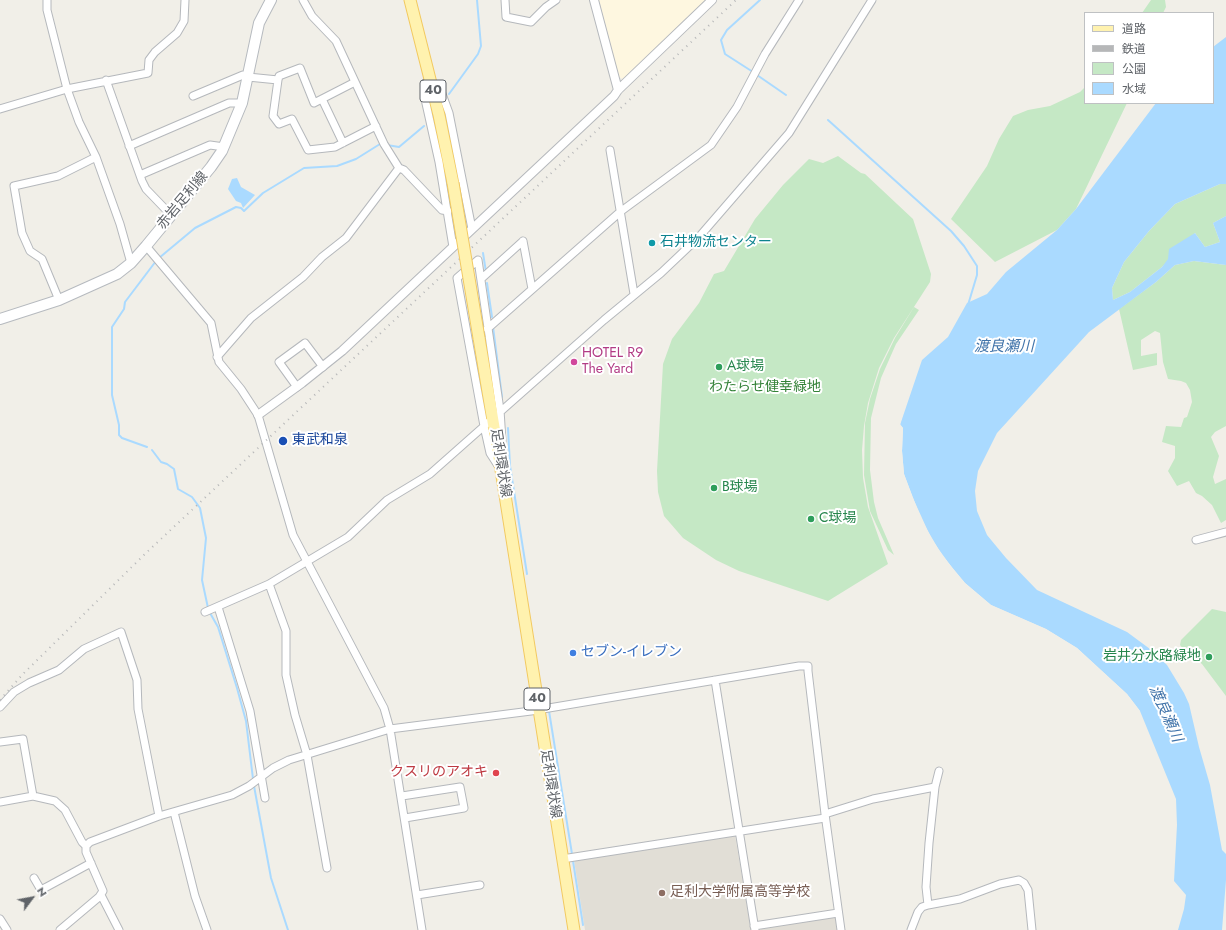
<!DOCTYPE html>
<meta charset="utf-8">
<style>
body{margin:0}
#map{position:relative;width:1226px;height:930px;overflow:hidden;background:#f1efe8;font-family:Jost,"Noto Sans JP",sans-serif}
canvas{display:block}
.legend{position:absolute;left:1084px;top:12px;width:130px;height:92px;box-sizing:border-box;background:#fff;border:1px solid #bfc1c3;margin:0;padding:5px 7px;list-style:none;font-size:12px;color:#5f6368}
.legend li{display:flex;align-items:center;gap:8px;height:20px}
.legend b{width:20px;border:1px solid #bfc1c3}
.north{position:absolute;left:12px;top:878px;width:40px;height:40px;-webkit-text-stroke:3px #fff;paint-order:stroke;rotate:58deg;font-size:11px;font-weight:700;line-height:16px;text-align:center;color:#5f6368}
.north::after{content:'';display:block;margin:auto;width:14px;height:18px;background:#5f6368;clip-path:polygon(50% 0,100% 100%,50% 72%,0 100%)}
</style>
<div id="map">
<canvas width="1226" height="930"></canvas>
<ul class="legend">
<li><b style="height:5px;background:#fff2af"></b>道路</li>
<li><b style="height:5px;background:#b6b7b8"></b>鉄道</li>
<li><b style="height:11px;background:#c5e8c5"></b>公園</li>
<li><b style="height:11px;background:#aadaff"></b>水域</li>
</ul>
<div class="north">N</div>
</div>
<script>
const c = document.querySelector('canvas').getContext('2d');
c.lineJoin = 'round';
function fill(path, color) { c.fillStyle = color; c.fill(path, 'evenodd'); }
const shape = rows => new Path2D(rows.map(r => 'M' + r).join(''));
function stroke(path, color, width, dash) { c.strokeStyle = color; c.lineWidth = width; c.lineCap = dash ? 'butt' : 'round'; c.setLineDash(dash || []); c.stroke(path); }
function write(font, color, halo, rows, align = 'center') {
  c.font = font + ' Jost,"Noto Sans JP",sans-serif'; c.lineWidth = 4; c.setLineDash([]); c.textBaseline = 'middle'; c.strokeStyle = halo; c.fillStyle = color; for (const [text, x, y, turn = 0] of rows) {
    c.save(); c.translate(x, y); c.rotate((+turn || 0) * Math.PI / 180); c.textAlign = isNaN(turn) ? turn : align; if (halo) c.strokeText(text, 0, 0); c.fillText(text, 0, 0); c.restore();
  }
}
const commercial = shape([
 [599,0,707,0,623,79,619,77]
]);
const education = shape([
 [735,835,751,930,585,930,574,860],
 [836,916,838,930,760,930,762,928]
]);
const green = shape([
 [1151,0,1165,0,1166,7,1163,13,1142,13],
 [1085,87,1085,103,1127,103,1076,209,1057,230,995,262,951,219,987,166,999,139,1013,116,1028,110,1050,106,1080,92],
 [838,156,861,173,865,174,913,219,931,274,930,282,894,338,879,368,868,403,864,426,862,450,863,478,868,507,888,564,828,601,739,571,716,560,683,538,664,516,658,492,657,471,663,364,672,339,699,303,714,274,724,271,755,219,783,185,809,159,823,163],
 [1220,184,1226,184,1226,216,1213,223,1220,242,1205,247,1195,233,1162,267,1130,292,1113,300,1112,288,1124,262,1149,231,1175,204],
 [1194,261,1226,265,1226,426,1215,432,1211,437,1219,456,1213,477,1215,484,1226,479,1226,520,1221,523,1212,505,1202,496,1196,493,1189,481,1177,486,1168,471,1175,458,1175,446,1162,442,1166,426,1181,427,1184,418,1187,417,1192,402,1190,390,1186,383,1181,381,1168,379,1163,362,1160,333,1155,331,1141,340,1141,356,1157,353,1157,365,1133,370,1119,309,1156,282,1175,265],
 [914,307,919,310,896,344,881,378,871,418,870,470,874,502,878,518,894,555,888,550,870,511,864,475,865,423,870,399,880,369,895,338],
 [1212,609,1226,612,1226,696,1202,664,1184,650,1180,645,1181,640]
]);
const water = shape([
 [1226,37,1226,184,1220,184,1175,204,1149,231,1124,262,1112,288,1113,300,1130,292,1162,267,1168,259,1169,249,1195,233,1205,247,1220,242,1213,223,1226,216,1226,265,1194,261,1175,265,1156,282,1089,332,997,433,978,471,975,491,977,511,987,535,1006,558,1037,590,1127,632,1150,649,1167,665,1184,693,1189,704,1199,747,1210,785,1222,850,1226,854,1226,880,1222,930,1178,930,1184,909,1186,895,1174,881,1177,825,1176,799,1140,711,1127,694,1077,648,1046,629,991,605,965,583,953,569,932,540,912,496,904,474,902,451,903,428,900,425,922,360,948,337,967,303,987,294,1006,272,1057,230,1076,209,1156,103,1213,103,1213,47],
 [237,178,241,187,255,195,243,208,241,203,236,201,228,189,232,179]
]);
const pier = shape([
 [911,385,900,424,903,428,902,451,904,474,922,521,942,555,965,583,991,605,1046,629,1077,648,1127,694,1140,711,1137,711,1126,695,1066,642,1045,631,989,607,963,584,941,556,920,521,902,475,900,451,901,429,898,424]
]);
const stream = shape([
 [753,72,725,54,721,40,727,30,760,0],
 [757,75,786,95],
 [449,94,478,54,481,46,477,0],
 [828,120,951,231,964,246,977,266,977,275,968,305],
 [387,145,399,147,424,126],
 [483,253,486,272],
 [159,258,195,228,236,207,241,208,244,211,263,193,304,168,337,166,356,159,380,144,383,145],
 [487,283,492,317],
 [493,327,502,397],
 [508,428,510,466,527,574],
 [147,447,122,438,119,435,119,425,112,395,112,327,124,309,125,302,156,261],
 [152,450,161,462,167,464,174,469,178,489,192,497,200,508,206,538,202,580,208,608],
 [210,613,218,627,237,688,246,721,253,779],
 [549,711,572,854],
 [254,786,271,878,288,930],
 [573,861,583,925]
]);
const minor = shape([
 [47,0,47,10,67,89,79,122,96,157,120,224,131,263],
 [303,0,312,16,336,41,384,144,399,168,404,170,442,210,448,211],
 [505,0,506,17,531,22,546,7,556,0],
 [106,80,142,181,146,189,171,215],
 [278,80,273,116,279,124,292,119,308,150,335,147,376,126],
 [193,96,243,75,248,77,278,80,279,76,300,68,314,103,355,82],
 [322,99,343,143],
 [0,109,67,89,148,73,149,60,155,52,177,33,184,21,185,0],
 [129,146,229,103,242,103],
 [610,150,634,294],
 [140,175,210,145,224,147],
 [523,241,532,289],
 [146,246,211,323,219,362,241,389,258,415,293,535,384,708,390,729,422,930],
 [453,247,439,162,425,99,425,91,431,84,441,91,449,113,472,229],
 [481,279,523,241],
 [59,300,42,259,30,251,22,233,14,186,58,176,96,157],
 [487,329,620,212,711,145,737,107,765,54,799,0],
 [217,357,251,318,303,277,322,257,346,238,399,168],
 [297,387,279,362,305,343,323,367],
 [499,450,502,441,500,410,478,260,457,278,484,426,490,453,499,467],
 [1196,540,1226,532],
 [269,584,286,631,286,675,295,715,307,755,327,868],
 [218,607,250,711,265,798],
 [205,612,269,584,348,537,387,500,430,474,604,320,661,273,699,237,789,133,872,0],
 [715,680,755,930],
 [0,707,14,692,29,683,59,670,84,649,121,632,137,680,138,709,159,816],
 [0,742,23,739,33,796],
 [402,796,460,787,464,808,405,818],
 [0,802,33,796,55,801,65,810,82,842,86,846],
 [174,812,195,896,207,930],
 [825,814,873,799,935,787],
 [562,859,825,818],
 [34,878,41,890,91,863],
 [101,895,119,930],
 [417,895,480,885],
 [928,905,960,899,1000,884,1019,880,1024,883,1028,890,1032,930],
 [0,919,7,930],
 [754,926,838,913],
 [60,930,99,897,103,891,86,852,86,846,90,842,159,816,232,795,249,786,273,768,289,760,390,729,531,711,799,666,808,666,808,671,825,814,841,930],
 [911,930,918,912,922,907,928,905,926,887,929,843,935,787,939,771]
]);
const tertiary = shape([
 [594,0,618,90],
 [258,415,302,383,342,351,614,96,618,90,712,0]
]);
const secondary = shape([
 [0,319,59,300,117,274,131,263,146,246,211,167,222,151,242,103,259,23,271,0]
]);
const primary = shape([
 [410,0,439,115,453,183],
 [479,338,498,451,574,930]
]);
const rail = shape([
 [0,700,23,674,146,553,736,0]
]);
const primaryBridge = shape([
 [453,183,479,338]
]);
const markers = [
 [652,243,4,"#0f9aa8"],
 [574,362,4,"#d1479c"],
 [719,367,4,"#2e9e5b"],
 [283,441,5,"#1a4fb4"],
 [714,488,4,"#2e9e5b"],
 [811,519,4,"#2e9e5b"],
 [573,653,4,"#3f7fe0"],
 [1209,657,4,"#2e9e5b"],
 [496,773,4,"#e0444e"],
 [662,893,4,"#8d6e63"]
];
const shields = [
 [433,91,26],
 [537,699,26]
];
const shieldNames = [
 ["40",433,91],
 ["40",537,699]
];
const streetNames = [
 ["赤岩足利線",183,201,-50],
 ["足利環状線",500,463,81],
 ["足利環状線",550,784,81]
];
const cultureNames = [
 ["石井物流センター",660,243]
];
const hotelNames = [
 ["HOTEL R9",582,354],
 ["The Yard",582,370]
];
const leisureNames = [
 ["A球場",727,367],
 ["B球場",722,488],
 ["C球場",819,519],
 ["岩井分水路緑地",1201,657,"right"]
];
const parkNames = [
 ["わたらせ健幸緑地",765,388]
];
const transitNames = [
 ["東武和泉",292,441]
];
const shopNames = [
 ["セブン-イレブン",581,653]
];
const healthNames = [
 ["クスリのアオキ",488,773]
];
const educationNames = [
 ["足利大学附属高等学校",670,893]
];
const waterNames = [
 ["渡良瀬川",1004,347],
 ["渡良瀬川",1165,714,66]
];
fill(commercial, '#fef7e0');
fill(education, '#e1ded6');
fill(green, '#c5e8c5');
fill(water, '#aadaff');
fill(pier, '#f1efe8');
stroke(stream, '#aadaff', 2);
stroke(minor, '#b5b8bc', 9);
stroke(tertiary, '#b5b8bc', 10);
stroke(secondary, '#b6babf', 12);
stroke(primary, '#f2c960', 13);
stroke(minor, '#fff', 7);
stroke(tertiary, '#fff', 8);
stroke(secondary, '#fff', 10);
stroke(primary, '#fff2af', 11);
stroke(rail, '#b6b7b8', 2, [1, 5]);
stroke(primaryBridge, '#f2c960', 13, []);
stroke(primaryBridge, '#fff2af', 11);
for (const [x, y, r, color] of markers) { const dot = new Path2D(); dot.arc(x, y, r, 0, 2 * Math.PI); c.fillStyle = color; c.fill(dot); stroke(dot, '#fff', 1.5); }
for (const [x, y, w] of shields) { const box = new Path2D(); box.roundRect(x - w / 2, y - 11, w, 22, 3); c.fillStyle = '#fff'; c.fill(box); stroke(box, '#5f6368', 1); }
write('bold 13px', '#5f6368', null, shieldNames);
write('14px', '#5f6368', '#fff', streetNames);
write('14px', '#0d838f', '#fff', cultureNames, 'left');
write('14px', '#b23c85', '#fff', hotelNames, 'left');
write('14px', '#27864d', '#fff', leisureNames, 'left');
write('14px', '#348238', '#fff', parkNames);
write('14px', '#164399', '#fff', transitNames, 'left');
write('14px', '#366cbe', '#fff', shopNames, 'left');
write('14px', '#be3a42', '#fff', healthNames, 'right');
write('14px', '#785e54', '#fff', educationNames, 'left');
write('italic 15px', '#4174aa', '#fff', waterNames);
</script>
